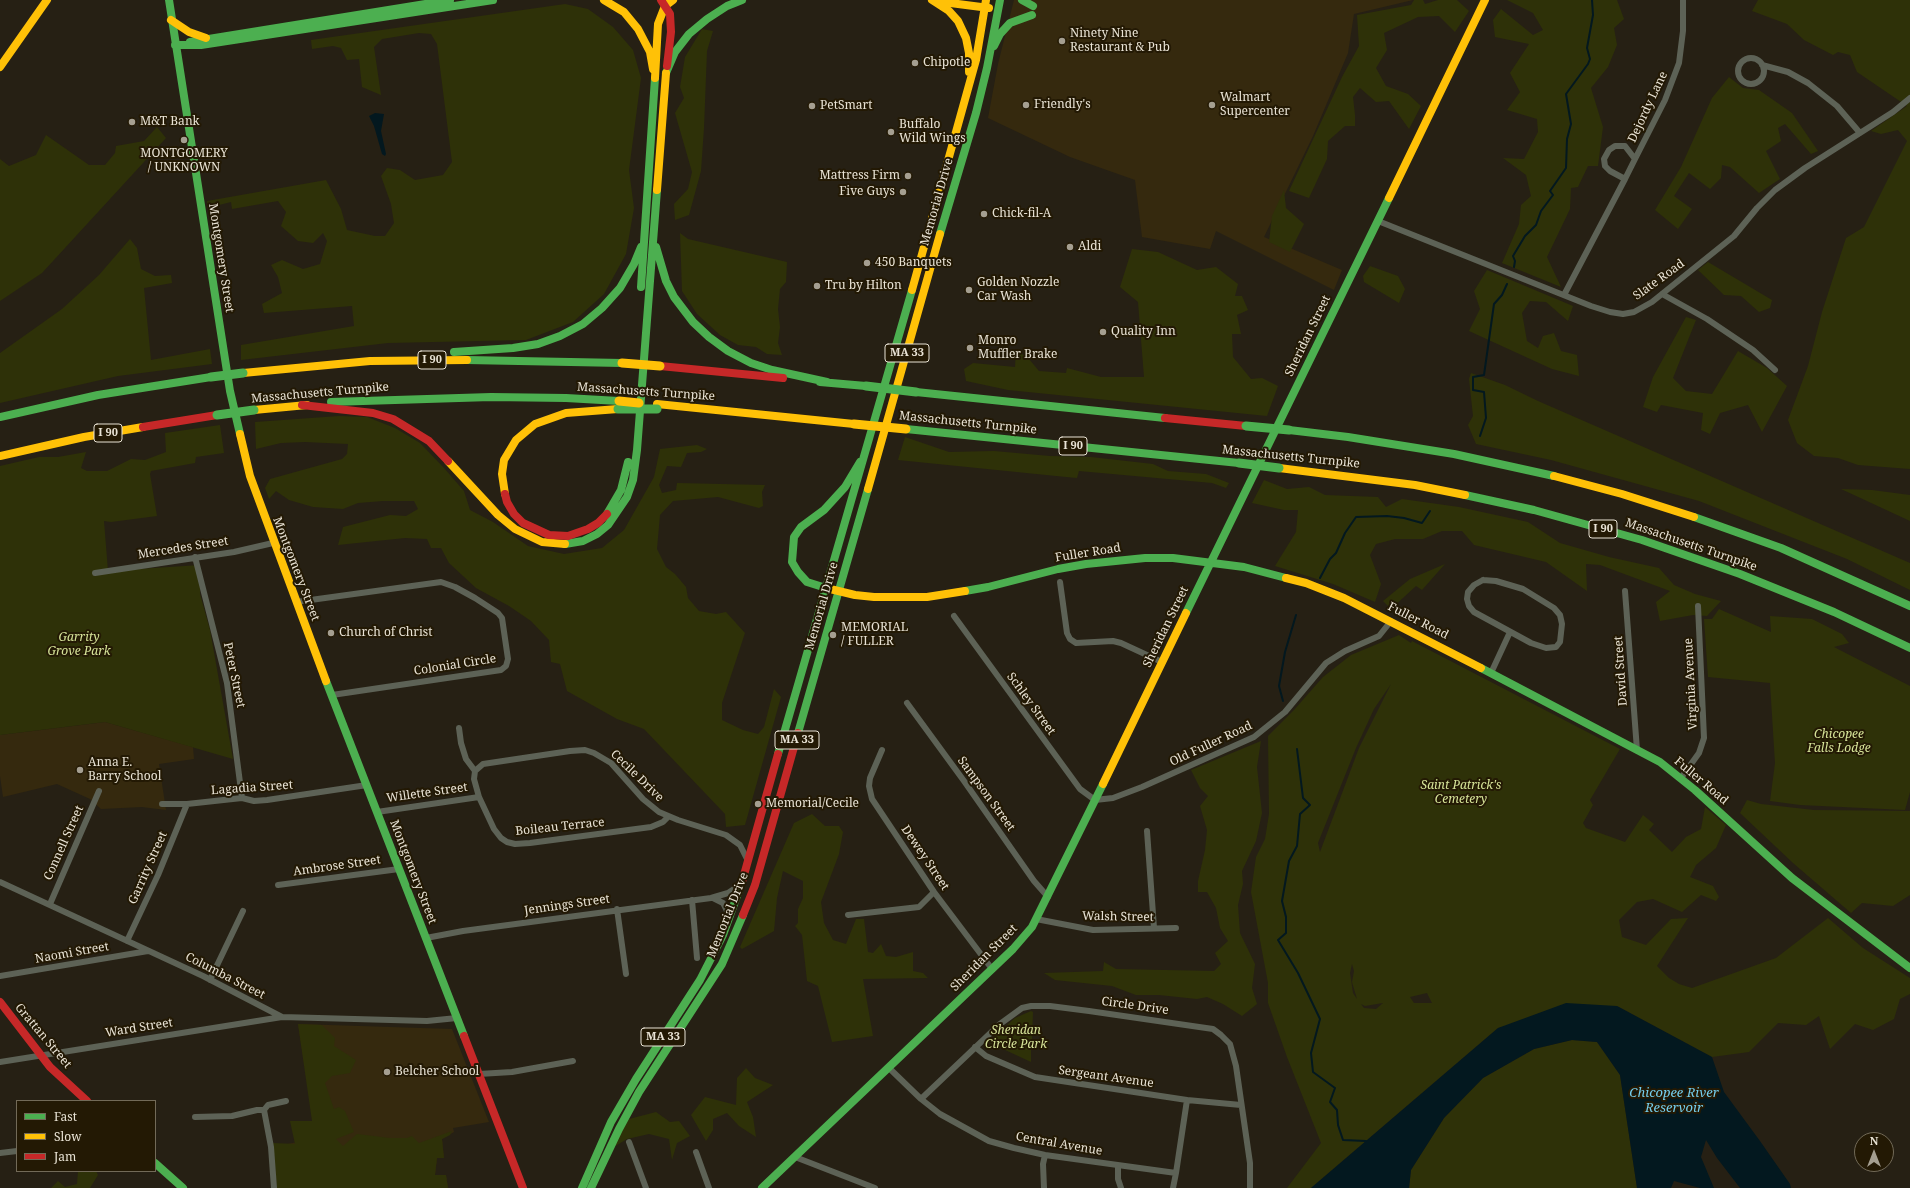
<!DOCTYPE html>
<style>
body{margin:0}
#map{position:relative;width:1910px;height:1188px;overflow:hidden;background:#262014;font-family:"Noto Serif",serif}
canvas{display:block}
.legend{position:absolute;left:16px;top:1100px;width:140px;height:72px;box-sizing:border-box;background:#231904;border:1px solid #726a58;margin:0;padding:5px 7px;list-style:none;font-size:12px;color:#e9e3d5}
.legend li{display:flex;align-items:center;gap:8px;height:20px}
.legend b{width:20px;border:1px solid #726a58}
.north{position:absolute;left:1854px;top:1132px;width:40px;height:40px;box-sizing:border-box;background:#231904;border:1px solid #726a58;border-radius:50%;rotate:0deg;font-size:11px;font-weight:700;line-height:16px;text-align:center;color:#e9e3d5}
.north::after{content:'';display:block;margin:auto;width:14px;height:18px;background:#a59f91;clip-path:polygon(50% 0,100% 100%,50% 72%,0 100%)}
</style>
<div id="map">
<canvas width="1910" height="1188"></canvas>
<ul class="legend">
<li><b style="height:5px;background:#4caf50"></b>Fast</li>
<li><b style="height:5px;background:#ffc107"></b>Slow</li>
<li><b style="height:5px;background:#c62828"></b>Jam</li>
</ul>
<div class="north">N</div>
</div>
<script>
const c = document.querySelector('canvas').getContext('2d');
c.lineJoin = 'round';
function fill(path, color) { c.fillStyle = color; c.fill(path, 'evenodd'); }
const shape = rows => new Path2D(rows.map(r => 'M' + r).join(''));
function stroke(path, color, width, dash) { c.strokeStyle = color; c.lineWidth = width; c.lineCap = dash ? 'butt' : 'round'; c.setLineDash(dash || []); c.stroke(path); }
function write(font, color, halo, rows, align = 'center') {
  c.font = font + ' "Noto Serif",serif'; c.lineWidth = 4; c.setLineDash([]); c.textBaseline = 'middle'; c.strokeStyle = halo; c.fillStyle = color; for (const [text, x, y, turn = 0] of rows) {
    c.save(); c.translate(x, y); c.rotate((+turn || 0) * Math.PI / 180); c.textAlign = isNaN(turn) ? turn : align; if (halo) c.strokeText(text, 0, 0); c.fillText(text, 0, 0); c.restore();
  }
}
const built = shape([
 [1014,0,1413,0,1354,14,1348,53,1313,136,1264,237,1342,270,1334,290,1216,231,1210,249,1142,237,1135,180,1070,157,988,118,998,64],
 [105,722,193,747,194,759,159,764,166,810,142,807,101,809,90,799,57,784,3,797,0,776,0,735],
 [298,1024,452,1029,489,1122,453,1128,454,1132,442,1139,444,1158,437,1158,435,1175,446,1175,448,1188,275,1146,316,1139]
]);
const green = shape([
 [1414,0,1423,0,1425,4,1438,0,1457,0,1469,11,1455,32,1439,16,1418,17,1384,33,1387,50,1376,68,1386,86,1408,94,1421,106,1409,129,1389,101,1376,102,1360,88,1353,97,1355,115,1355,126,1345,126,1328,141,1327,159,1309,198,1289,191,1342,77,1359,46,1357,15,1411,5],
 [1507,0,1617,0,1624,19,1614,28,1617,45,1608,67,1591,88,1603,127,1598,166,1588,166,1578,187,1571,188,1570,209,1547,257,1561,287,1502,263,1519,224,1521,205,1531,196,1526,175,1503,158,1524,159,1538,132,1537,119,1507,110,1520,92,1510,73,1529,44,1495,37,1493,20,1501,9,1533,35,1543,30,1533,13],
 [1758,0,1910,0,1910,469,1858,465,1838,458,1814,456,1797,443,1788,420,1808,366,1822,312,1846,238,1864,227,1907,141,1898,130,1881,134,1871,131,1907,106,1857,72,1850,55,1838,52,1833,55,1804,40,1787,24,1752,11],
 [565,4,588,9,613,27,633,50,641,78,629,170,634,208,626,254,604,294,573,322,526,340,388,343,241,360,241,345,354,326,352,306,264,313,262,304,282,293,278,277,271,265,282,260,303,269,320,264,327,241,323,233,313,243,298,241,281,226,286,212,278,201,232,209,231,202,207,208,207,201,326,180,341,209,347,230,375,236,385,236,394,223,391,204,381,176,387,168,400,170,415,180,443,175,452,162,437,44,431,34,419,33,382,39,374,47,381,95,362,87,359,59,347,60,341,48,333,46,312,49,311,40],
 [702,29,713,31,707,51,704,128,701,171,689,215,675,220,674,204,688,189,692,172,675,113,684,98,680,87,685,57],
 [1729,77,1743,88,1759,90,1792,113,1818,151,1811,154,1785,124,1778,128,1781,141,1766,151,1780,179,1759,193,1730,167,1722,165,1721,178,1710,189,1689,173,1674,196,1692,209,1678,229,1655,210,1681,167,1712,98],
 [157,127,166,138,42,273,0,301,0,159,9,166,36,155,46,135,89,165,105,165,115,153,116,146,144,141],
 [1284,190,1286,208,1304,224,1290,252,1269,242,1272,216],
 [680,233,688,239,787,262,786,282,780,289,778,309,780,327,778,343,782,355,767,354,756,347,738,345,720,335,697,314,682,291],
 [130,239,137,248,141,269,155,276,171,275,172,283,144,288,151,360,210,349,212,364,118,376,0,403,0,353,62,309,99,275],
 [1132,249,1158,252,1197,270,1216,267,1238,284,1235,296,1242,296,1248,310,1237,315,1241,334,1232,334,1233,357,1251,379,1262,378,1278,386,1267,416,1008,390,966,381,964,369,973,363,1015,367,1016,350,1029,359,1039,371,1066,373,1067,368,1101,377,1144,377,1138,302,1120,287],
 [1708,262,1772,300,1770,308,1759,312,1741,296,1724,295,1698,270],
 [1370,266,1398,276,1405,289,1399,303,1364,282,1363,276],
 [1487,270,1573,306,1568,321,1546,302,1530,301,1522,313,1527,341,1538,348,1543,336,1554,333,1561,351,1577,355,1579,376,1552,369,1469,331,1480,309,1474,291],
 [1686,317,1696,320,1673,378,1686,391,1712,394,1738,351,1767,368,1787,386,1762,432,1748,405,1720,413,1710,434,1701,430,1703,413,1661,405,1657,412,1643,407,1653,377],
 [1471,373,1505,385,1538,401,1910,563,1910,590,1847,559,1699,501,1551,460,1476,444,1468,425,1473,416,1469,379],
 [339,416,367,417,395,428,420,443,444,468,464,491,470,510,493,522,528,546,564,554,602,548,624,530,654,477,660,449,697,445,707,449,701,452,687,453,681,467,667,466,659,485,662,493,676,490,677,483,765,485,762,492,763,506,759,508,718,497,673,501,660,515,657,549,666,567,675,574,686,587,688,598,699,611,716,614,726,612,745,633,722,703,722,720,743,730,758,734,764,727,774,689,781,697,745,825,726,827,725,814,644,729,617,719,567,691,560,664,551,662,549,640,531,621,509,606,476,588,449,563,441,548,431,548,427,539,405,538,338,545,343,527,390,515,406,516,418,509,414,501,383,501,358,503,343,509,313,507,289,500,276,491,269,499,265,488,270,479,342,459,347,454,348,444,305,442,281,443,256,449,255,422],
 [220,425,224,453,196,457,195,463,151,471,150,474,157,516,111,522,104,521,108,571,200,565,200,594,210,630,233,759,105,722,0,735,0,466,39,457,58,457,86,452,81,468,87,471,107,471,131,459,145,460,166,452,165,433],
 [905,437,949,452,994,451,1050,456,1091,457,1153,464,1168,471,1206,474,1229,483,1226,488,1212,483,1079,471,1077,478,1066,477,898,460],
 [1264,480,1287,489,1309,487,1325,495,1378,497,1386,507,1402,499,1459,507,1528,522,1560,543,1609,557,1659,568,1674,585,1695,594,1721,601,1707,616,1693,615,1660,621,1656,602,1670,591,1600,565,1586,564,1587,591,1546,562,1474,545,1462,531,1442,531,1423,539,1395,539,1376,544,1370,555,1381,584,1375,602,1333,584,1275,566,1296,532,1298,510,1284,510,1252,503],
 [1841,489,1872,490,1910,495,1910,521],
 [1445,564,1422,590,1416,586,1391,609,1383,601,1410,579],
 [1719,609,1771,632,1770,616,1812,619,1842,634,1849,643,1834,647,1910,686,1910,792,1905,810,1800,805,1770,801,1775,763,1770,683,1708,677,1704,619,1712,619],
 [1399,635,1411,643,1412,641,1620,749,1590,800,1593,805,1583,823,1586,828,1625,842,1643,815,1654,824,1649,830,1672,852,1686,837,1701,829,1705,807,1726,825,1716,848,1696,865,1690,877,1713,886,1719,897,1716,901,1701,895,1682,912,1653,899,1637,902,1619,920,1622,937,1646,945,1671,919,1688,918,1657,966,1669,978,1679,984,1692,988,1776,958,1828,918,1863,948,1910,978,1910,994,1900,999,1894,1019,1873,1030,1855,1024,1830,1049,1819,1016,1806,1025,1778,1023,1749,1052,1712,1057,1617,1006,1498,1028,1311,1188,1287,1188,1321,1143,1287,1057,1268,1003,1268,983,1251,892,1256,857,1265,839,1269,814,1268,736,1294,710,1323,677,1351,655],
 [1391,684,1359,748,1320,852,1318,843,1356,748,1374,709],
 [1352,964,1354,971,1352,982,1357,999,1353,993,1350,973],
 [1427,993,1432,1003,1414,1003,1410,997],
 [1383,1003,1376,1009,1364,1008,1361,1004,1365,1006],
 [1261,741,1257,767,1262,813,1256,841,1242,871,1243,884,1238,905,1240,933,1255,964,1252,988,1257,1004,1242,1016,1223,1004,1207,997,1197,999,1159,995,1136,995,1112,986,1055,980,1044,973,1103,971,1104,962,1116,969,1214,971,1221,964,1215,953,1228,941,1220,928,1216,908,1207,892,1198,892,1198,881,1205,850,1207,830,1200,806,1208,796,1200,788,1191,770],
 [1747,800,1761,804,1814,810,1910,811,1910,895,1893,906,1862,903,1851,913,1793,863,1740,813],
 [812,814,825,826,839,826,843,832,839,854,821,902,824,923,833,940,846,944,856,919,864,919,868,952,873,953,881,944,886,956,896,957,913,952,913,971,923,973,928,978,863,979,873,1036,832,1042,818,986,807,981,802,935,795,926,798,923,798,909,803,898,803,881,783,871,777,898,774,931,742,949,740,947,794,823],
 [1031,1011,1033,1012,1032,1039,1038,1040,1038,1048,1031,1048,1031,1062,988,1042,1015,1018],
 [298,1024,322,1025,335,1038,334,1046,356,1060,350,1073,332,1076,325,1083,334,1109,339,1107,345,1111,354,1132,336,1139,343,1146,357,1134,390,1138,407,1138,412,1136,419,1143,452,1131,450,1135,442,1139,444,1158,437,1158,435,1175,446,1175,448,1188,277,1188,273,1143,295,1144,290,1121,312,1121],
 [1572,1040,1597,1042,1620,1075,1637,1188,1409,1188,1411,1170,1444,1118,1483,1078,1534,1049],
 [746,1068,755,1078,773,1085,747,1102,753,1117,756,1137,739,1126,727,1113,713,1119,713,1130,706,1141,691,1115,705,1097,736,1105,737,1078],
 [656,1112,670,1122,679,1121,690,1136,677,1143,672,1160,669,1139,649,1134,627,1139,612,1148,629,1119],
 [78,1171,96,1171,98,1175,90,1188,51,1188,58,1181,65,1187,77,1184]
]);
const water = shape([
 [375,113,384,114,381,131,386,154,385,156,382,154,374,126,369,116],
 [1566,1003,1617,1006,1712,1057,1724,1092,1760,1141,1790,1184,1791,1188,1740,1188,1717,1158,1706,1140,1701,1157,1714,1188,1700,1188,1674,1181,1671,1188,1637,1188,1620,1075,1597,1042,1572,1040,1534,1049,1483,1078,1444,1118,1411,1170,1409,1188,1311,1188,1498,1028]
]);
const stream = shape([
 [1514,267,1515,261,1513,256,1525,236,1536,225,1541,211,1553,195,1550,191,1566,168,1567,139,1571,124,1566,94,1588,64,1590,59,1587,48,1593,15,1592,0],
 [1480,436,1486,418,1484,392,1473,390,1473,377,1484,375,1494,304,1502,295,1507,284],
 [1320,578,1330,559,1336,553,1345,533,1356,517,1387,516,1404,518,1422,523,1430,511],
 [1283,701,1279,686,1285,652,1296,615],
 [1297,749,1303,798,1310,805,1300,814,1297,846,1289,861,1282,901,1286,917,1286,933,1278,940,1298,973,1320,1019,1311,1053,1313,1072,1335,1088,1330,1102,1337,1110,1338,1125,1343,1140,1366,1141]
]);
const street = shape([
 '1738 71a13 13 0 1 1 26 0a13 13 0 1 1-26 0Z',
 [1762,65,1788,72,1808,83,1837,106,1860,133],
 [1625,179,1635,159],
 [1378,221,1591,306,1610,312,1623,314,1634,312,1652,302,1734,236,1757,208,1775,190,1805,168,1893,112,1910,98],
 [1662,294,1707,319,1753,350,1775,370],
 [1564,295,1625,179,1610,171,1605,166,1604,159,1609,150,1615,146,1625,146,1635,159,1665,100,1679,63,1683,31,1683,0],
 [195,557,227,683,242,798],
 [95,573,234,552,273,543],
 [1483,580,1496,581,1523,589,1554,608,1560,615,1562,624,1560,642,1556,647,1546,648,1531,643,1474,612,1469,606,1467,599,1468,592,1474,585,1483,580],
 [1060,582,1067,633,1070,639,1076,643,1113,641,1121,643,1162,662],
 [1625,591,1637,750],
 [296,602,441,582,455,587,475,598,498,613,502,618,508,659,506,666,501,670,332,695],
 [954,616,1080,789,1095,800,1113,798,1142,787,1254,737,1285,712,1326,663,1345,651,1379,636,1391,621],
 [1491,673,1510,632],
 [907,703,964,781,1034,881,1048,897],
 [459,728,461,743,466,759,475,771,474,779,479,797,494,829,501,838,507,842,515,844,530,843,651,827,663,822,668,817],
 [882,750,870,778,869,786,872,799,934,892,992,969],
 [475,771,483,764,570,751,585,750,594,753,611,763,643,799,659,812,678,820,726,835,740,845,748,861],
 [1681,778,1699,753,1704,738,1698,606],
 [162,804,187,804,242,798,254,801,267,800,367,785],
 [377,812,479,797],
 [1147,831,1154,928],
 [0,882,203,976,282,1017,427,1021,457,1018],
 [278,885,399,869],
 [713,898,723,903,730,917],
 [692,900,697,958],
 [50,904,99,791],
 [617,909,626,974],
 [848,915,919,907,934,892],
 [1036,919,1093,930,1176,928],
 [426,938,463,931,711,898,728,893,740,885],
 [127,941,158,875,187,804],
 [0,976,148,951],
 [210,980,243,911],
 [975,1047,986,1056,1035,1077,1187,1100,1241,1105],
 [0,1062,282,1017],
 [889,1068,921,1099,940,1114,989,1141,1014,1148,1045,1155,1176,1173,1187,1100],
 [479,1074,512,1072,573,1061],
 [921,1099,1000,1024,1022,1008,1031,1006,1050,1006,1089,1011,1213,1029,1221,1035,1230,1044,1236,1066,1250,1163,1250,1188],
 [264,1110,271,1147,274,1188],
 [195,1117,232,1116,257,1110,264,1110,268,1105,286,1101],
 [629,1142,646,1188],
 [696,1152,709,1188],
 [0,1153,17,1151],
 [795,1157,875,1188],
 [1118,1165,1118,1179,1121,1188],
 [1044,1188,1043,1164,1045,1155],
 [1173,1188,1176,1173]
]);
const fast = shape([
 [169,0,230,391,240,434],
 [1022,0,1033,6],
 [190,42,450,0],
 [175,45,201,45,493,0],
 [994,46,1000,34,1010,23,1032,15],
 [666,73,675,52,689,34,707,19,727,6,742,0],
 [940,234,976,113,987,68,1000,0],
 [656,247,666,281,674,297,693,322,709,337,728,351,751,363,772,370,827,382],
 [641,287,655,78],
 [454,352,513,348,538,344,560,336,583,324,602,308,620,288,634,264,641,247],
 [467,360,622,363],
 [820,382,866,386],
 [916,392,1165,418],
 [331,402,491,397,566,398,619,401],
 [0,417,98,395,211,377],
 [906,429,1239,463],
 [1289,430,1348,437,1454,454,1554,476],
 [1465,495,1534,510,1642,540,1740,574,1834,612,1910,648],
 [607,514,621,490,628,462],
 [1694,517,1781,548,1910,606],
 [565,544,583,541,597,534,608,525,627,497,633,480,637,450,657,190],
 [826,588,807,582,798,572,792,562,794,537,801,527,824,510,845,487,860,462],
 [965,591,988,587,1058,569,1086,564,1145,558,1173,558,1244,567,1286,578],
 [1186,613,1389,198],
 [1481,668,1660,762,1695,790,1792,878,1910,968],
 [326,681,464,1036],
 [798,733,868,489],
 [778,754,912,290],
 [155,1163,183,1188],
 [582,1188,611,1122,636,1079,700,980,723,935,742,882],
 [591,1188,619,1129,639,1092,722,964,743,915],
 [762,1188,1013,949,1032,927,1103,784]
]);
const slow = shape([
 [604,0,624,12,638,29,650,52,653,69],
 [932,0,949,11,958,21,966,38,969,53,969,72],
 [935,1,989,8],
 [171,20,189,32,206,38],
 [0,67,47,0],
 [655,78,658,24,665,6,673,0],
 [657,190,666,73],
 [1389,198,1485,0],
 [912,290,976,60,986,0],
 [243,373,370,361,467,360],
 [657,404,854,424],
 [254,410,307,405],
 [240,434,250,476,326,681],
 [0,456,84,437,143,427],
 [448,461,498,515,515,529,542,542,565,544],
 [1279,468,1415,485,1465,495],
 [1554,476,1622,494,1694,517],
 [868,489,940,234],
 [505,494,502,474,504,460,516,440,535,424,566,413,618,409],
 [1286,578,1306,583,1344,598,1481,668],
 [826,588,855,595,874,597,927,597,965,591],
 [1103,784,1186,613]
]);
const jam = shape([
 [661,0,670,14,671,32,667,66],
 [660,366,783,378],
 [302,405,373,413,393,419,429,441,448,461],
 [1165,418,1246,426],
 [143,427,217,415],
 [505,494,507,502,514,514,523,523,549,535,568,536,588,529,598,523,607,514],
 [742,882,778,754],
 [743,915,755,885,798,733],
 [0,1002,50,1067,87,1101],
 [464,1036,523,1188]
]);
const fastBridge = shape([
 [211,377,243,373],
 [866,386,916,392],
 [618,409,657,409],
 [217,415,254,410],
 [1246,426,1289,430],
 [1239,463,1279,468]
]);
const slowBridge = shape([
 [622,363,660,366],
 [619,401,639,403],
 [854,424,906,429]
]);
const markers = [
 [1062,41,4,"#a59f91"],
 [915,63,4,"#a59f91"],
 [1026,105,4,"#a59f91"],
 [1212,105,4,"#a59f91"],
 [812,106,4,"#a59f91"],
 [132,122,4,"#a59f91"],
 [891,132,4,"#a59f91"],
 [184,140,4,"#a59f91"],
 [908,176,4,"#a59f91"],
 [903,192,4,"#a59f91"],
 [984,214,4,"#a59f91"],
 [1070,247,4,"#a59f91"],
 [867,263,4,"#a59f91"],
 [817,286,4,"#a59f91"],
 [969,290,4,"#a59f91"],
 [1103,332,4,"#a59f91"],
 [970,348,4,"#a59f91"],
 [331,633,4,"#a59f91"],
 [833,635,4,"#a59f91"],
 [80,770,4,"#a59f91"],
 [758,804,4,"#a59f91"],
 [387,1072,4,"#a59f91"]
];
const shields = [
 [907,353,44],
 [432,360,28],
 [108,433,28],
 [1073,446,28],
 [1603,529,28],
 [797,740,44],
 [663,1037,44]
];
const shieldNames = [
 ["MA 33",907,353],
 ["I 90",432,360],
 ["I 90",108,433],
 ["I 90",1073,446],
 ["I 90",1603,529],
 ["MA 33",797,740],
 ["MA 33",663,1037]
];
const poiNames = [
 ["Ninety Nine",1070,34],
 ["Restaurant & Pub",1070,48],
 ["Chipotle",923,63],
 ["Walmart",1220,98],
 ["Supercenter",1220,112],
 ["Friendly's",1034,105],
 ["PetSmart",820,106],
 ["M&T Bank",140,122],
 ["Buffalo",899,125],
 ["Wild Wings",899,139],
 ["MONTGOMERY",184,154,"center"],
 ["/ UNKNOWN",184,168,"center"],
 ["Mattress Firm",900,176,"right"],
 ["Five Guys",895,192,"right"],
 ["Chick-fil-A",992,214],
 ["Aldi",1078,247],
 ["450 Banquets",875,263],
 ["Golden Nozzle",977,283],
 ["Car Wash",977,297],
 ["Tru by Hilton",825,286],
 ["Quality Inn",1111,332],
 ["Monro",978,341],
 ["Muffler Brake",978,355],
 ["MEMORIAL",841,628],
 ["/ FULLER",841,642],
 ["Church of Christ",339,633],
 ["Anna E.",88,763],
 ["Barry School",88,777],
 ["Memorial/Cecile",766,804],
 ["Belcher School",395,1072]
];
const streetNames = [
 ["Dejordy Lane",1648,107,-65],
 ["Memorial Drive",937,202,-74],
 ["Montgomery Street",221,258,81],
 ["Slate Road",1659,280,-36],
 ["Sheridan Street",1308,336,-64],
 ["Massachusetts Turnpike",646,392,4],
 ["Massachusetts Turnpike",320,393,-5],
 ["Massachusetts Turnpike",968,423,6],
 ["Massachusetts Turnpike",1291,457,6],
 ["Massachusetts Turnpike",1691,545,19],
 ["Mercedes Street",183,548,-9],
 ["Fuller Road",1088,553,-9],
 ["Montgomery Street",296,569,69],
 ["Memorial Drive",822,606,-74],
 ["Fuller Road",1418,621,27],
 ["Sheridan Street",1166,627,-64],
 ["Colonial Circle",455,665,-9],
 ["David Street",1621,671,-94],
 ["Peter Street",234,675,78],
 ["Virginia Avenue",1691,684,-93],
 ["Schley Street",1031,704,54],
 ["Old Fuller Road",1211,744,-25],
 ["Cecile Drive",637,776,44],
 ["Fuller Road",1701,781,40],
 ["Lagadia Street",252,788,-4],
 ["Willette Street",427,793,-8],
 ["Sampson Street",986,794,54],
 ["Boileau Terrace",560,827,-6],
 ["Connell Street",64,843,-66],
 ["Dewey Street",925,858,56],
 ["Ambrose Street",337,866,-8],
 ["Garrity Street",148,868,-66],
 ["Montgomery Street",413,872,69],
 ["Jennings Street",567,905,-8],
 ["Memorial Drive",728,915,-68],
 ["Walsh Street",1118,917,1],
 ["Naomi Street",72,953,-10],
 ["Sheridan Street",984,958,-45],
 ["Columba Street",225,976,27],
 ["Circle Drive",1135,1006,8],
 ["Ward Street",139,1028,-9],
 ["Grattan Street",43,1036,50],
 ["Sergeant Avenue",1106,1077,8],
 ["Central Avenue",1059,1144,10]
];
const parkNames = [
 ["Garrity",79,638],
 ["Grove Park",79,652],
 ["Chicopee",1839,735],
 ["Falls Lodge",1839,749],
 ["Saint Patrick's",1461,786],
 ["Cemetery",1461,800],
 ["Sheridan",1016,1031],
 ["Circle Park",1016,1045]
];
const waterNames = [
 ["Chicopee River",1674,1093],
 ["Reservoir",1674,1108]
];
fill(built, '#35290e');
fill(green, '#2e3108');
fill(water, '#03181f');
stroke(stream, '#03181f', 2);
stroke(street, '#5d6256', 6);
stroke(fast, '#4caf50', 8);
stroke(slow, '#ffc107', 8);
stroke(jam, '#c62828', 8);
stroke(fastBridge, '#4caf50', 9);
stroke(slowBridge, '#ffc107', 9);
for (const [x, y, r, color] of markers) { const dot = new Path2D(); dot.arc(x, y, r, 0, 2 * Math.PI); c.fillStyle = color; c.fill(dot); stroke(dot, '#231904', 1.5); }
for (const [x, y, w] of shields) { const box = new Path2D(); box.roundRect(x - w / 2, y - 9, w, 18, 3); c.fillStyle = '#231904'; c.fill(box); stroke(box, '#e9e3d5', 1); }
write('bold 11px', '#e9e3d5', null, shieldNames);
write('12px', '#e9e3d5', '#231904', poiNames, 'left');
write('12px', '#e9e3d5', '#231904', streetNames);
write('italic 12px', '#d7e499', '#231904', parkNames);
write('italic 13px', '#74ceee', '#231904', waterNames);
</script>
